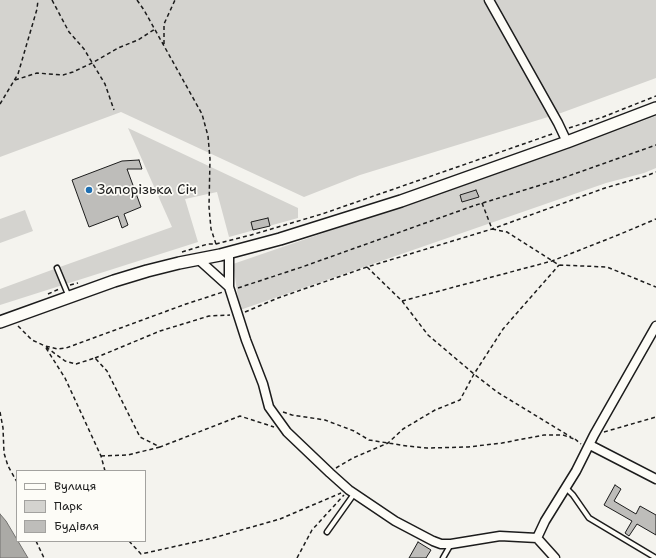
<!DOCTYPE html>
<meta charset="utf-8">
<style>
body{margin:0}
#map{position:relative;width:656px;height:558px;overflow:hidden;background:#f4f3ee;font-family:"Shantell Sans",sans-serif}
canvas{display:block}
.legend{position:absolute;left:16px;top:470px;width:130px;height:72px;box-sizing:border-box;background:#fdfcf7;border:1px solid #a3a29f;margin:0;padding:5px 7px;list-style:none;font-size:12px;color:#1c1c1c}
.legend li{display:flex;align-items:center;gap:8px;height:20px}
.legend b{width:20px;border:1px solid #a3a29f}
</style>
<div id="map">
<canvas width="656" height="558"></canvas>
<ul class="legend">
<li><b style="height:5px;background:#fdfcf7"></b>Вулиця</li>
<li><b style="height:11px;background:#d4d3cf"></b>Парк</li>
<li><b style="height:11px;background:#bebdba"></b>Будівля</li>
</ul>
</div>
<script>
const c = document.querySelector('canvas').getContext('2d');
c.lineJoin = 'round';
function fill(path, color) { c.fillStyle = color; c.fill(path, 'evenodd'); }
const shape = rows => new Path2D(rows.map(r => 'M' + r).join(''));
function stroke(path, color, width, dash) { c.strokeStyle = color; c.lineWidth = width; c.lineCap = dash ? 'butt' : 'round'; c.setLineDash(dash || []); c.stroke(path); }
function write(font, color, halo, rows, align = 'center') {
  c.font = font + ' "Shantell Sans",sans-serif'; c.lineWidth = 3.5; c.setLineDash([]); c.textBaseline = 'middle'; c.strokeStyle = halo; c.fillStyle = color; for (const [text, x, y, turn = 0] of rows) {
    c.save(); c.translate(x, y); c.rotate((+turn || 0) * Math.PI / 180); c.textAlign = isNaN(turn) ? turn : align; if (halo) c.strokeText(text, 0, 0); c.fillText(text, 0, 0); c.restore();
  }
}
const green = shape([
 [0,0,656,0,656,78,561,113,360,175,304,197,121,112,0,157],
 [656,116,656,168,644,173,606,183,240,310,233,264,565,150],
 [128,128,298,208,298,218,229,237,217,192,185,199,198,242,0,305,0,289,57,268,172,227],
 [25,210,33,231,0,243,0,219]
]);
const water = shape([
 [0,514,6,521,28,558,0,558,0,514]
]);
const building = shape([
 [139,160,142,169,127,169,141,207,124,214,128,225,122,228,118,216,89,227,72,180,122,161,139,160],
 [476,190,479,197,462,202,460,195,476,190],
 [268,218,270,226,253,230,251,222,268,218],
 [615,485,621,489,614,501,636,514,640,506,656,515,656,535,637,524,629,536,625,533,632,521,604,505,615,485],
 [418,542,431,550,426,558,409,558,418,542]
]);
const path = shape([
 [52,0,69,32,84,49,105,84,114,110],
 [137,0,144,10,202,114,208,136,210,159,209,207,211,229,216,244],
 [164,44,164,24,175,0],
 [15,80,37,73,63,75,73,72,92,63,118,48,138,40,155,29],
 [0,104,18,74,37,9,38,0],
 [569,128,603,117,656,96],
 [482,203,492,229,507,232,559,265,607,267,656,287],
 [182,252,208,244,216,244,251,235,322,214,555,133],
 [367,267,402,301,428,335,474,374,497,392,571,437],
 [70,285,78,283],
 [238,288,302,267,473,206,560,179,656,145],
 [48,294,59,289],
 [402,301,552,261,618,235,656,219],
 [245,312,278,298,367,267,492,229,605,188,646,176,656,172],
 [18,326,32,340,45,346,58,349,66,348,186,304,223,292],
 [46,347,65,361,76,364,95,358,107,371,140,437,160,447,240,416,274,427],
 [46,348,65,378,101,456,105,471],
 [95,358,160,331,209,316,230,315],
 [0,412,3,428,4,453,8,466,17,482],
 [283,412,292,415,325,420,354,431,369,440,407,446,427,448,468,447,502,443,544,435,563,435,574,439],
 [604,432,656,417],
 [575,439,581,444],
 [101,456,128,455,160,447],
 [336,468,353,458,388,443,403,429,435,410,460,400,474,374,503,329,559,265],
 [36,541,44,558],
 [129,541,141,554,213,538,280,519,341,493],
 [297,558,312,530,344,495]
]);
const lane = shape([
 [57,268,69,297],
 [566,488,573,495,589,518,656,558],
 [327,532,354,494],
 [443,558,451,544]
]);
const street = shape([
 [489,0,558,123,567,142],
 [229,253,229,287,246,340,263,384,269,407,287,432,330,473,349,490,395,521,433,541,441,544,451,544,500,536,537,538,555,558],
 [198,259,229,287],
 [590,445,656,479],
 [537,538,545,521,576,471,594,435,656,326]
]);
const secondary = shape([
 [0,322,114,281,147,271,179,263,220,255,280,239,401,201,567,142,656,108]
]);
const markers = [
 [89,190,4,"#1f6fb2"]
];
const poiNames = [
 ["Запорізька Січ",97,190]
];
fill(green, '#d4d3cf');
fill(water, '#abaaa6');
stroke(water, '#72716f', 1);
fill(building, '#bebdba');
stroke(building, '#1c1c1c', 1);
stroke(lane, '#1c1c1c', 7);
stroke(street, '#1c1c1c', 11);
stroke(secondary, '#1c1c1c', 14);
stroke(path, '#1c1c1c', 1.5, [4, 3]);
stroke(lane, '#fdfcf7', 4);
stroke(street, '#fdfcf7', 8);
stroke(secondary, '#fdfcf7', 11);
for (const [x, y, r, color] of markers) { const dot = new Path2D(); dot.arc(x, y, r, 0, 2 * Math.PI); c.fillStyle = color; c.fill(dot); stroke(dot, '#fdfcf7', 1.5); }
write('14px', '#1c1c1c', '#fdfcf7', poiNames, 'left');
</script>
